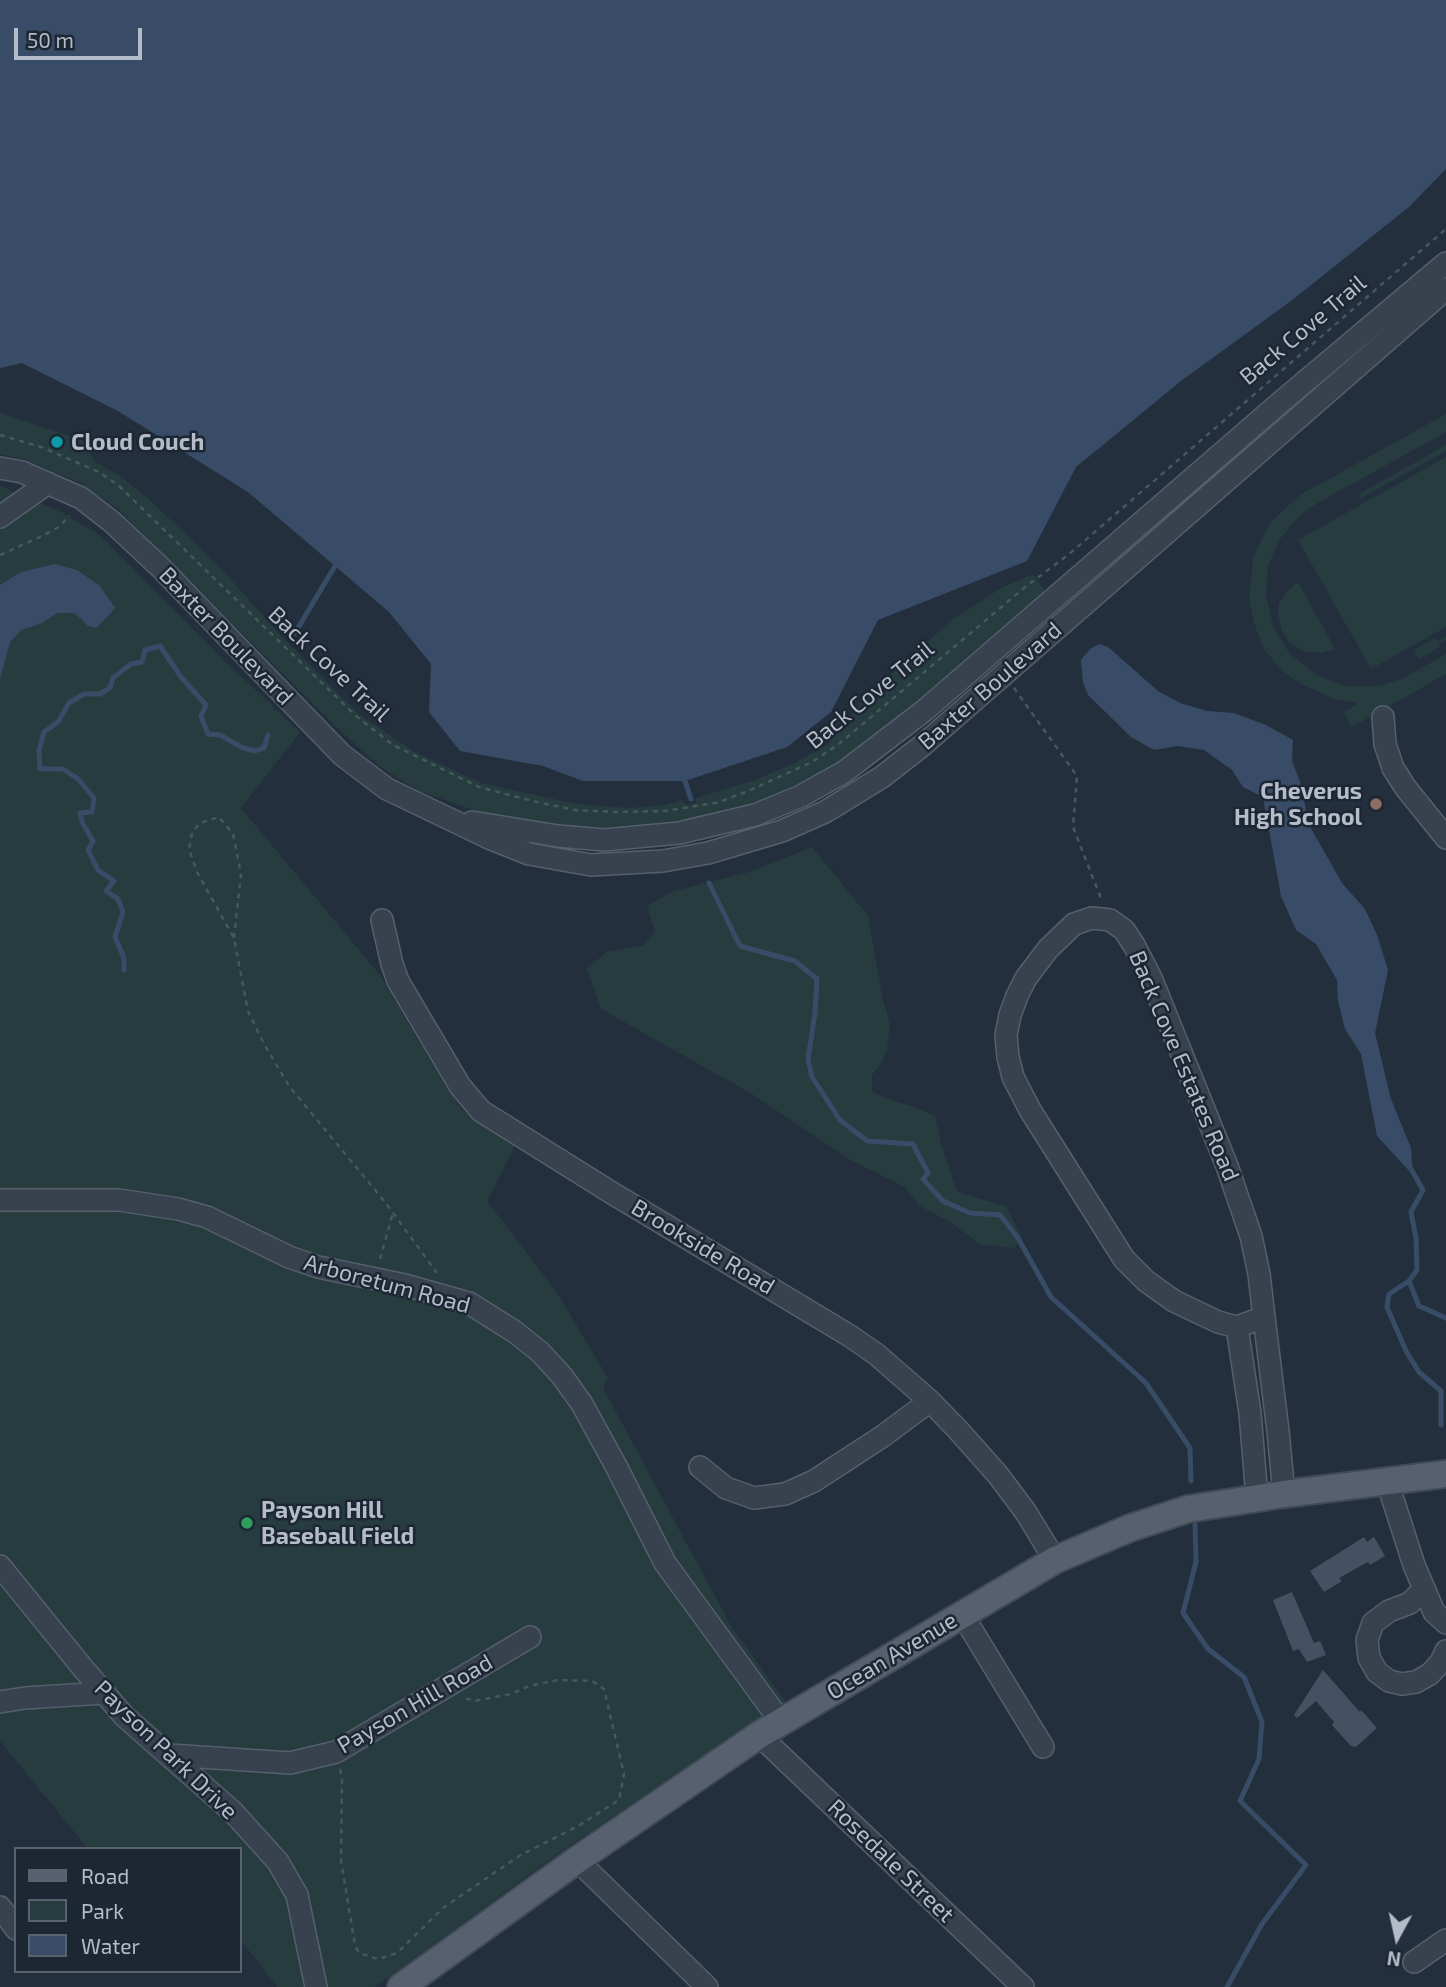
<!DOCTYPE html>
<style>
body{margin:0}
#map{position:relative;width:1446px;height:1987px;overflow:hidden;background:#242f3e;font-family:"Exo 2",sans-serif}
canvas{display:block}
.legend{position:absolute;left:14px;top:1847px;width:228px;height:126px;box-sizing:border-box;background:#1d2633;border:2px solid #59626f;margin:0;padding:9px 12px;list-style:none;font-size:21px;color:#b4bcc9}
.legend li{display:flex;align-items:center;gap:14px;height:35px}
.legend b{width:35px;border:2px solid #59626f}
.north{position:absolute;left:1362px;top:1903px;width:70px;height:70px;-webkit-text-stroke:5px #1d2633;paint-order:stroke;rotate:188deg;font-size:19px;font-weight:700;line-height:28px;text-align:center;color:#b4bcc9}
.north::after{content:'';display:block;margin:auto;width:24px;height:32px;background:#b4bcc9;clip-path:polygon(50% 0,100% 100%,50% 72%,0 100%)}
.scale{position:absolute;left:14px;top:28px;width:128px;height:32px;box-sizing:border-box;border:4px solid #b4bcc9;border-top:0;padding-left:9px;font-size:21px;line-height:24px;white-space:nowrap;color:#b4bcc9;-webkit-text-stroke:5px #1d2633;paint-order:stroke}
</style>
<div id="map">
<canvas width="1446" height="1987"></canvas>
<ul class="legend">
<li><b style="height:9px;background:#56606e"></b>Road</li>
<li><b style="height:19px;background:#263c3f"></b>Park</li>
<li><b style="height:19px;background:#394c67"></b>Water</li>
</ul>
<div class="north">N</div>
<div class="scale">50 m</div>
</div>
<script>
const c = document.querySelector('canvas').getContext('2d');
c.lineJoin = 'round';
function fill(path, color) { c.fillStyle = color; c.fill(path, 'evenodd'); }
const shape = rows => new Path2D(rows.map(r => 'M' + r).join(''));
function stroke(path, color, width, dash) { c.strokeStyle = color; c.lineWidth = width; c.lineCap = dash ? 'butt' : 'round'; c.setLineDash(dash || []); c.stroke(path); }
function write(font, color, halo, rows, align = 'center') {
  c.font = font + ' "Exo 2",sans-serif'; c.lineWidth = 5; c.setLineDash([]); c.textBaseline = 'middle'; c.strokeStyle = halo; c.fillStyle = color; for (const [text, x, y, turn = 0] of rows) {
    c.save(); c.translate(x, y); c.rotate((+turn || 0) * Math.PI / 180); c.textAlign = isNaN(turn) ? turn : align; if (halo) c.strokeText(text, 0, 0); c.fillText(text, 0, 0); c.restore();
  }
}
const green = shape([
 [0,413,84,441,94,461,120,476,151,501,216,563,283,638,359,714,413,751,481,783,577,804,628,808,666,805,682,800,686,805,696,803,696,798,752,781,793,764,828,744,848,717,891,674,952,620,1001,588,1033,574,1050,598,875,745,759,811,603,838,511,823,419,791,381,767,336,727,117,508,78,482,26,460,0,454],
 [1446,414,1446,432,1316,504,1300,515,1279,540,1268,566,1266,597,1274,629,1290,654,1318,676,1346,686,1378,686,1402,679,1446,654,1446,674,1352,727,1344,712,1358,703,1334,699,1301,684,1282,671,1264,649,1254,623,1249,600,1253,558,1261,540,1272,521,1300,495],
 [1446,445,1446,451,1361,498,1359,494],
 [1446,457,1446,627,1371,669,1298,540],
 [0,486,63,513,100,535,219,655,300,732,241,808,379,974,445,1085,462,1110,515,1145,487,1201,558,1294,608,1378,603,1388,731,1626,786,1702,563,1850,375,1987,277,1987,240,1939,240,1849,88,1849,0,1741],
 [1298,582,1335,649,1321,653,1303,651,1288,641,1282,631,1278,615,1279,603,1286,592],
 [1446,636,1446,640,1439,644,1440,646,1419,659,1414,650,1435,638,1438,641],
 [812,847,868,916,882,995,890,1025,887,1049,882,1062,872,1075,872,1091,890,1100,911,1106,935,1116,941,1143,957,1192,1005,1206,1021,1235,1015,1248,980,1244,950,1222,920,1206,905,1187,852,1161,752,1094,601,1009,587,968,607,952,643,946,655,932,647,906,674,891,746,873]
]);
const water = shape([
 [0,0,1446,0,1446,169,1409,207,1291,301,1181,381,1076,467,1027,561,878,620,831,712,787,747,685,781,583,781,543,766,460,751,429,712,431,664,389,612,248,492,118,411,22,363,0,368],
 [55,564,77,570,100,586,115,608,97,628,88,626,75,613,57,613,42,623,21,630,10,642,0,679,0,585,21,572],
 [1099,644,1108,647,1158,691,1180,703,1207,711,1234,713,1266,725,1293,740,1292,761,1301,784,1309,825,1342,883,1365,909,1377,935,1388,970,1375,1033,1391,1099,1411,1148,1413,1175,1377,1136,1361,1054,1345,1029,1338,1001,1337,980,1316,944,1296,930,1281,896,1263,797,1243,787,1232,770,1204,750,1178,746,1154,750,1131,737,1088,695,1083,682,1081,660,1090,649]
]);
const stream = shape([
 [295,633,335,566],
 [685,781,691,799],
 [709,883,740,946,795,961,817,979,815,1013,808,1059,812,1077,840,1120,867,1141,913,1144,928,1173,923,1179,943,1201,970,1213,1000,1215,1018,1238,1051,1297,1146,1383,1190,1448,1191,1481],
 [124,970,124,958,115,937,123,912,118,899,106,891,114,881,98,870,88,850,93,841,82,822,80,813,92,812,94,798,78,779,63,769,40,769,39,750,44,732,58,722,69,703,84,694,100,694,110,688,113,678,131,664,142,662,145,650,160,646,181,677,206,705,201,716,208,734,220,735,243,748,255,751,264,748,268,735],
 [1411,1169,1423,1190,1411,1212,1416,1238,1417,1270,1409,1281,1389,1294,1387,1307,1406,1351,1419,1372,1441,1391,1441,1425],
 [1409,1281,1419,1306,1446,1318],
 [1195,1525,1196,1562,1183,1613,1208,1649,1244,1677,1262,1722,1259,1759,1240,1801,1306,1865,1262,1924,1227,1987]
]);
const building = shape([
 [1364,1537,1367,1542,1374,1537,1385,1556,1370,1565,1368,1562,1339,1578,1342,1581,1324,1592,1310,1571],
 [1292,1592,1314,1643,1320,1641,1326,1655,1307,1662,1299,1649,1293,1651,1273,1600],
 [1323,1670,1360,1712,1361,1710,1377,1728,1356,1747,1351,1746,1332,1725,1334,1722,1316,1701,1297,1718,1294,1715]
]);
const path = shape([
 [0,435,41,447,99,472,118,485,356,716,393,745,479,787,537,802,575,810,616,812,664,811,716,803,746,792,812,762,839,744,1024,588,1068,555,1446,229],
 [0,555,42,536,57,528,70,516],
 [1014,688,1077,776,1073,827,1102,901],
 [234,938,241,874,233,834,219,817,200,823,192,833,189,849,197,872,234,938,248,1011,263,1042,289,1086,385,1202,437,1273],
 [380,1259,393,1213],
 [340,1769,342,1779,341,1861,355,1945,359,1953,378,1959,397,1953,443,1908,519,1856,578,1826,619,1800,624,1774,604,1689,592,1681,558,1680,529,1686,511,1694,474,1701,465,1698]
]);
const minor = shape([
 [0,468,22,472,81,498,112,522,160,567,342,755,387,789,489,838,529,854,591,865,663,861,708,853,782,831,825,812,882,777,923,745,1446,289],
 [0,517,48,483],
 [1383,717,1385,744,1393,768,1405,787,1446,838],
 [472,822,558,836,604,840,679,833,755,815,801,796,844,772,925,710,1282,401,1446,263],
 [382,920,392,964,398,981,460,1086,481,1111,612,1193,850,1336,876,1354,930,1401,959,1431,998,1475,1025,1511,1055,1560],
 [0,1200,119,1200,178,1209,207,1217,289,1257,318,1267,405,1285,469,1303,515,1332,540,1352,562,1376,582,1404,616,1466,665,1563,781,1722],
 [1264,1317,1237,1327,1218,1322,1174,1301,1146,1281,1124,1259,1030,1110,1013,1077,1008,1057,1006,1035,1010,1015,1017,996,1026,978,1048,949,1074,924,1092,918,1110,920,1124,930,1134,945,1151,978,1227,1166,1251,1236,1259,1274,1264,1317,1278,1431,1284,1494],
 [1237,1327,1250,1413,1257,1498],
 [700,1467,726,1488,754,1498,785,1494,814,1481,883,1436,930,1401],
 [1387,1481,1414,1565,1434,1612,1446,1623],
 [0,1566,82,1667,124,1716,233,1812,278,1862,297,1895,316,1987],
 [1424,1589,1410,1603,1389,1611,1373,1623,1367,1640,1369,1658,1377,1672,1389,1681,1402,1684,1416,1682,1430,1674,1441,1662,1446,1651],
 [962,1614,1043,1747],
 [0,1702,25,1698,104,1693],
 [759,1735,1023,1987],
 [170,1755,290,1763,336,1752,530,1637],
 [577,1860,707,1987],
 [0,1907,16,1929],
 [1414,1962,1446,1940]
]);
const major = shape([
 [401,1987,577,1860,759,1735,1055,1560,1130,1528,1188,1509,1284,1494,1446,1474]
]);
const markers = [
 [57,442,7,"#0f9aa8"],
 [1376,804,7,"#8d6e63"],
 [247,1523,7,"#2e9e5b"]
];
const streetNames = [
 ["Back Cove Trail",1303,330,-40],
 ["Baxter Boulevard",226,636,46],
 ["Back Cove Trail",329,664,43],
 ["Baxter Boulevard",990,686,-41],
 ["Back Cove Trail",870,695,-39],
 ["Back Cove Estates Road",1184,1066,67],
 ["Brookside Road",703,1247,31],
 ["Arboretum Road",387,1284,15],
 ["Ocean Avenue",892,1656,-31],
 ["Payson Hill Road",415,1704,-30],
 ["Payson Park Drive",166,1750,44],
 ["Rosedale Street",891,1861,44]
];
const poiNames = [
 ["Cloud Couch",71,442],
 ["Cheverus",1362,791,"right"],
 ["High School",1362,817,"right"],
 ["Payson Hill",261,1510],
 ["Baseball Field",261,1536]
];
fill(green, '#263c3f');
fill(water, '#394c67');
stroke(stream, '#394c67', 5);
fill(building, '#455162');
stroke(minor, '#565f6c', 24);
stroke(major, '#414a57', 30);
stroke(path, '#44595c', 2.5, [5, 5]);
stroke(minor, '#38414e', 21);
stroke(major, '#56606e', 26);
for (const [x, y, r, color] of markers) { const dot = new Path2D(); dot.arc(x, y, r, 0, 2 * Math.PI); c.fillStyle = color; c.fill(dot); stroke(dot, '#1d2633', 2.5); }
write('23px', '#b4bcc9', '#1d2633', streetNames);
write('bold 23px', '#b4bcc9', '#1d2633', poiNames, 'left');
</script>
